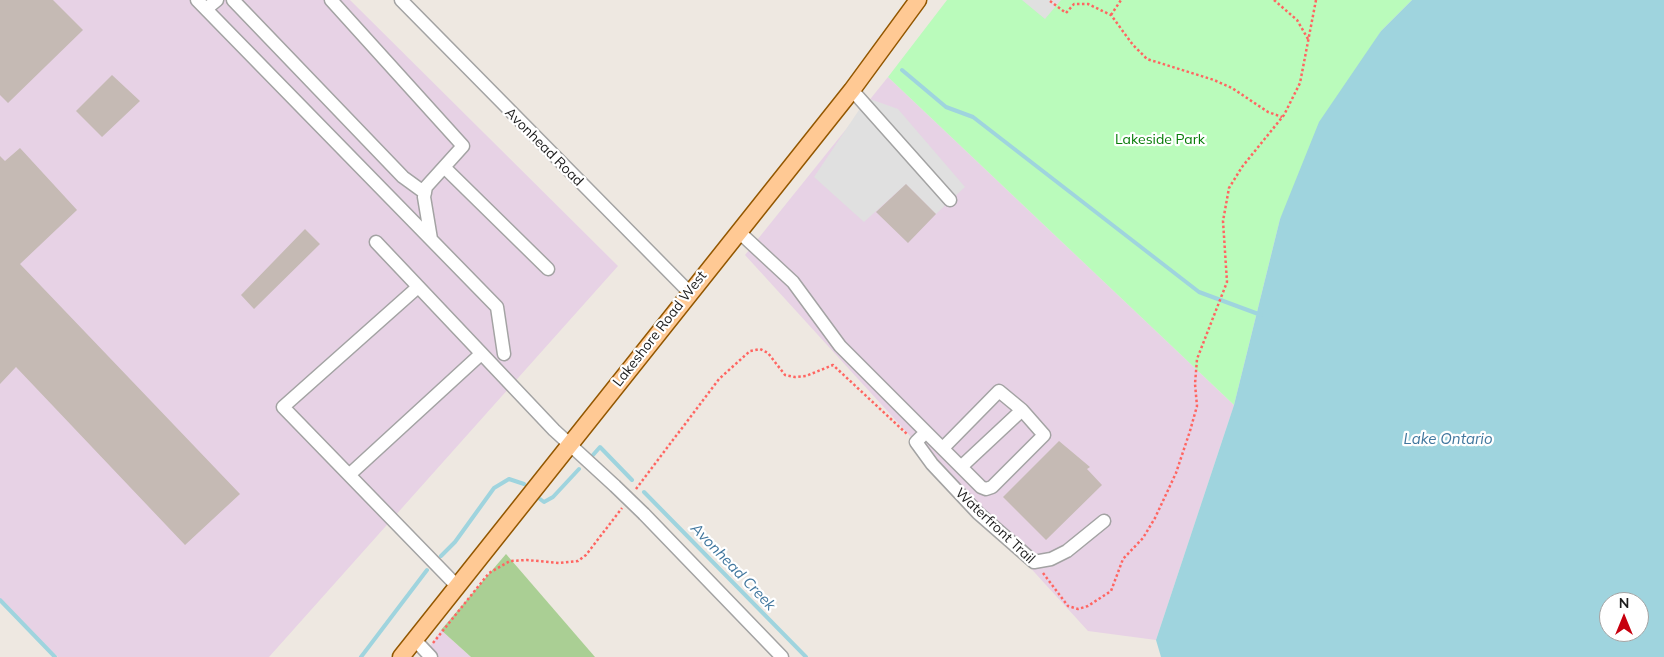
<!DOCTYPE html>
<style>
body{margin:0}
#map{position:relative;width:1664px;height:657px;overflow:hidden;background:#eee8e1;font-family:Mulish,sans-serif}
canvas{display:block}
.north{position:absolute;left:1599px;top:592px;width:50px;height:50px;box-sizing:border-box;background:#fff;border:1px solid #a4a4a4;border-radius:50%;rotate:0deg;font-size:14px;font-weight:700;line-height:20px;text-align:center;color:#1c1c1c}
.north::after{content:'';display:block;margin:auto;width:18px;height:22px;background:#c7000f;clip-path:polygon(50% 0,100% 100%,50% 72%,0 100%)}
</style>
<div id="map">
<canvas width="1664" height="657"></canvas>
<div class="north">N</div>
</div>
<script>
const c = document.querySelector('canvas').getContext('2d');
c.lineJoin = 'round';
function fill(path, color) { c.fillStyle = color; c.fill(path, 'evenodd'); }
const shape = rows => new Path2D(rows.map(r => 'M' + r).join(''));
function stroke(path, color, width, dash) { c.strokeStyle = color; c.lineWidth = width; c.lineCap = dash ? 'butt' : 'round'; c.setLineDash(dash || []); c.stroke(path); }
function write(font, color, halo, rows, align = 'center') {
  c.font = font + ' Mulish,sans-serif'; c.lineWidth = 4.5; c.setLineDash([]); c.textBaseline = 'middle'; c.strokeStyle = halo; c.fillStyle = color; for (const [text, x, y, turn = 0] of rows) {
    c.save(); c.translate(x, y); c.rotate((+turn || 0) * Math.PI / 180); c.textAlign = isNaN(turn) ? turn : align; if (halo) c.strokeText(text, 0, 0); c.fillText(text, 0, 0); c.restore();
  }
}
const industrial = shape([
 [0,0,350,0,618,266,269,657,58,657,0,601],
 [888,77,1234,405,1156,640,1088,631,745,255],
 [441,630,471,657,423,657]
]);
const forest = shape([
 [506,554,595,657,471,657,441,630]
]);
const park = shape([
 [947,0,1412,0,1381,31,1280,219,1234,405,888,77]
]);
const parking = shape([
 [1022,0,1061,0,1045,19],
 [867,98,898,109,965,187,936,214,906,184,864,222,814,177]
]);
const water = shape([
 [1412,0,1664,0,1664,657,1161,657,1156,640,1234,405,1280,219,1319,122,1381,31],
 [1609,602,1639,602,1639,632,1609,632]
]);
const stream = shape([
 [902,70,946,107,973,117,1199,292,1261,315],
 [593,455,600,447,632,480],
 [644,492,806,657],
 [540,499,544,502,553,497,579,469],
 [441,556,455,542,494,488,509,479,524,484],
 [0,600,55,657],
 [361,657,427,570]
]);
const building = shape([
 [0,0,53,0,83,30,8,103,0,95],
 [112,75,140,101,102,137,76,111],
 [20,148,77,210,20,264,240,494,185,545,16,367,0,384,0,156,5,161],
 [906,184,936,214,908,243,876,212],
 [305,229,320,244,254,309,241,295],
 [1059,441,1090,467,1087,469,1102,485,1046,540,1003,497]
]);
const path = shape([
 [1274,0,1297,20,1308,39],
 [1050,1,1066,13,1074,4,1088,4,1111,15,1133,45,1147,59,1214,80,1232,88,1268,112,1282,117],
 [1111,15,1121,0],
 [636,489,719,379,750,351,760,349,768,353,785,375,795,377,806,376,833,365,908,435],
 [1043,573,1068,606,1078,609,1088,606,1111,591,1123,559,1143,538,1155,518,1176,473,1190,431,1197,406,1195,384,1197,359,1227,282,1223,221,1229,188,1242,167,1284,115,1300,83,1316,0],
 [433,643,489,573,510,561,527,560,559,563,578,561,586,555,622,508]
]);
const minor = shape([
 [197,0,497,307,504,354],
 [233,0,403,177,425,193],
 [331,0,463,146,426,187,424,197,431,239],
 [401,0,689,292],
 [206,9,217,0],
 [852,90,950,200],
 [444,167,548,269],
 [738,231,793,282,840,346,981,487,986,489,992,487,1044,435,1022,410],
 [376,242,554,430,615,486],
 [418,287,283,407,457,586],
 [926,432,916,442,932,464,978,513,1034,562,1051,559,1067,551,1104,521],
 [943,448,999,391,1022,410,962,466],
 [349,475,481,354],
 [644,514,782,657],
 [415,640,431,657]
]);
const major = shape([
 [401,657,852,90,918,0]
]);
const minorBridge = shape([
 [615,486,644,514]
]);
const parkNames = [
 ["Lakeside Park",1160,140]
];
const streetNames = [
 ["Avonhead Road",544,147,45],
 ["Lakeshore Road West",660,329,-52],
 ["Waterfront Trail",995,526,43]
];
const waterNames = [
 ["Lake Ontario",1448,439],
 ["Avonhead Creek",733,567,46]
];
fill(industrial, '#e7d2e5');
fill(forest, '#aacf94');
fill(park, '#bafbbb');
fill(parking, '#e0e0e0');
fill(water, '#9fd4de');
stroke(stream, '#9fd4de', 4);
fill(building, '#c5bab4');
stroke(minor, '#a3a3a3', 15);
stroke(major, '#935700', 19);
stroke(path, '#ff6561', 2.5, [2.5, 2.5]);
stroke(minor, '#fff', 12);
stroke(major, '#ffc994', 16);
stroke(minorBridge, '#a3a3a3', 15, []);
stroke(minorBridge, '#fff', 12);
write('14px', '#077c08', '#fff', parkNames);
write('14px', '#1c1c1c', '#fff', streetNames);
write('italic 15px', '#41779e', '#fff', waterNames);
</script>
